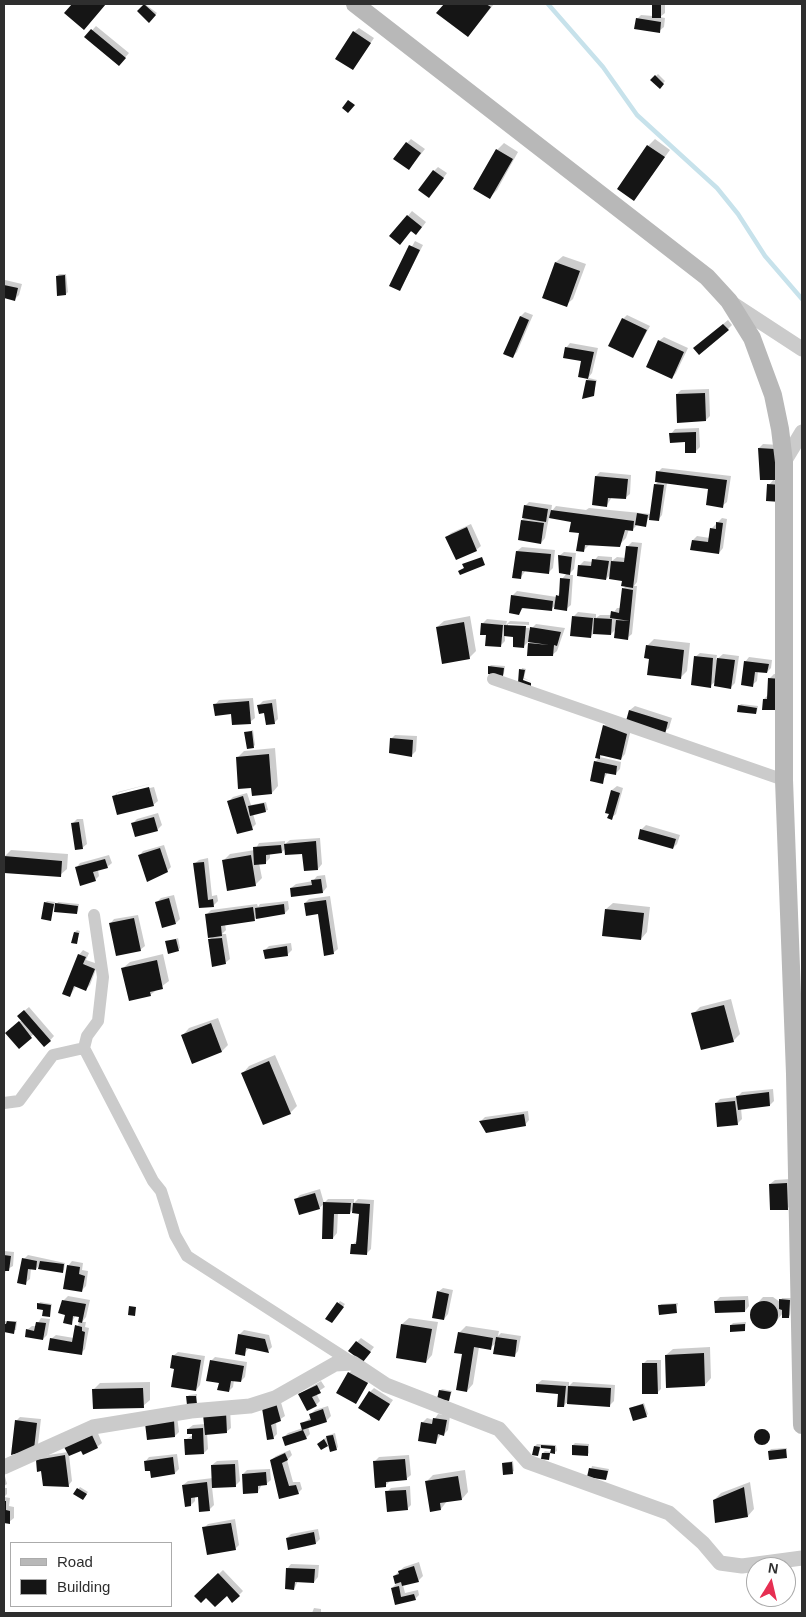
<!DOCTYPE html>
<style>
body{margin:0}
#map{position:relative;width:806px;height:1617px;overflow:hidden;background:#fff;font-family:Arial,sans-serif}
canvas{display:block}
.frame{position:absolute;inset:0;border:5px solid #2e2e2e;pointer-events:none}
.legend{position:absolute;left:10px;top:1542px;width:162px;height:65px;box-sizing:border-box;background:#fff;border:1px solid #ababab;margin:0;padding:6px 9px;list-style:none;font-size:15px;color:#2e2e2e}
.legend li{display:flex;align-items:center;gap:10px;height:25px}
.legend b{width:25px;border:1px solid #ababab}
.north{position:absolute;left:746px;top:1557px;width:50px;height:50px;box-sizing:border-box;background:#fff;border:1px solid #ababab;border-radius:50%;rotate:9deg;font-size:14px;font-weight:700;line-height:20px;text-align:center;color:#2e2e2e}
.north::after{content:'';display:block;margin:auto;width:18px;height:22px;background:#e62f52;clip-path:polygon(50% 0,100% 100%,50% 72%,0 100%)}
</style>
<div id="map">
<canvas width="806" height="1617"></canvas>
<div class="frame"></div>
<ul class="legend">
<li><b style="height:6px;background:#b8b8b8"></b>Road</li>
<li><b style="height:14px;background:#151515"></b>Building</li>
</ul>
<div class="north">N</div>
</div>
<script>
const c = document.querySelector('canvas').getContext('2d');
c.lineJoin = 'round';
function fill(path, color) { c.fillStyle = color; c.fill(path, 'evenodd'); }
const shape = rows => new Path2D(rows.map(r => 'M' + r).join(''));
function stroke(path, color, width, dash) { c.strokeStyle = color; c.lineWidth = width; c.lineCap = dash ? 'butt' : 'round'; c.setLineDash(dash || []); c.stroke(path); }
const shadow = shape([
 [145,4,157,13,149,21,139,11],
 [445,4,494,4,474,29,438,13],
 [653,4,665,4,665,13,660,17,665,18,664,27,659,31,637,19,641,15,653,16],
 [96,26,129,53,123,60,86,37],
 [359,28,374,38,353,69,354,32],
 [658,74,665,81,660,87,652,80],
 [411,139,425,149,413,164,407,143],
 [655,139,670,150,634,199,648,146],
 [504,143,518,152,497,190,490,197,497,150],
 [438,167,447,173,433,192,434,171],
 [412,211,426,222,420,230,391,236],
 [415,241,423,245,400,290,391,285],
 [563,256,586,264,573,299,566,305,544,297,556,262],
 [59,274,66,274,68,292,66,294,57,276],
 [5,280,22,284,19,295,15,299,4,297],
 [525,312,533,315,517,352,512,357,521,316],
 [627,315,650,326,633,357,623,319],
 [728,320,732,325,728,329,699,344],
 [664,337,688,348,676,373,672,378,659,341],
 [570,343,598,348,592,373,588,378,582,360,566,348],
 [589,378,597,380,593,395,587,380],
 [709,389,710,416,706,420,677,394,681,390],
 [699,428,700,447,696,451,686,441,671,434,675,429],
 [763,444,779,445,780,475,774,481,786,482,785,496,769,485,774,479,759,448],
 [662,468,731,476,727,502,722,506,710,488,667,483,662,515,658,520,648,518,646,526,637,525,632,530,629,529,626,538,619,545,590,544,584,550,580,530,572,521,549,517,545,538,541,543,522,520,525,517,525,506,529,502,552,505,551,512,556,506,586,510,589,508,651,514,656,484,658,482,658,472],
 [600,472,631,475,630,494,625,498,612,497,607,505,596,476],
 [722,518,727,519,723,548,719,553,693,540,697,536,710,538,711,529],
 [471,524,481,546,476,550,447,537,451,533],
 [632,542,642,543,637,582,634,586,637,586,632,634,627,638,616,629,611,634,594,633,590,637,573,617,578,612,596,614,596,618,600,615,612,615,617,608,621,608,623,589,626,586,623,580,611,574,606,579,580,565,584,561,593,562,598,556,612,557,612,561,617,557,626,558,628,546],
 [522,547,555,550,553,568,549,572,526,570,521,577,513,577,517,551],
 [564,552,576,553,574,569,568,575,573,575,571,605,566,609,556,605,551,609,524,607,519,613,512,596,517,591,557,597,560,592,562,579,567,573,559,556],
 [470,616,476,651,469,658,437,627,444,621],
 [487,619,507,621,506,625,510,621,529,622,529,625,508,624,508,626,529,628,529,631,536,624,565,628,557,651,552,655,528,655,530,640,523,647,515,636,505,635,505,641,500,646,488,634,482,624],
 [654,639,690,643,687,671,680,678,651,658,647,646],
 [700,653,717,655,716,660,723,654,739,656,735,683,731,687,716,681,710,686,695,657],
 [749,657,772,660,771,668,767,672,758,671,757,681,752,685,745,662],
 [491,665,505,666,504,673,503,675,489,667],
 [522,668,526,669,524,678,532,682,520,677],
 [774,674,784,675,783,705,764,699,768,695,769,679],
 [253,698,255,718,250,722,215,705,219,700],
 [276,699,278,719,274,723,259,705,263,701],
 [741,704,758,706,757,711,756,713,739,706],
 [635,706,672,718,669,728,664,732,627,720,630,710],
 [608,721,631,729,625,754,621,759,603,755,600,757,621,762,620,769,615,774,608,772,602,782,595,762,599,758,604,726],
 [253,730,255,745,254,746,245,733],
 [395,735,417,736,416,751,412,755,391,739],
 [275,748,278,786,272,793,237,758,244,751],
 [153,783,117,793,117,796,154,787,158,801,153,805,114,796,118,792],
 [617,786,623,788,616,814,611,818,612,790],
 [247,793,251,805,266,802,268,810,253,814,256,824,252,828,229,801,233,797],
 [158,813,162,825,157,830,133,823,137,819],
 [77,819,83,819,87,844,82,848,72,824],
 [646,825,680,835,677,844,673,848,639,838,642,829],
 [320,838,322,864,318,869,303,852,286,848,282,852,270,853,270,858,266,862,259,863,262,878,255,885,223,861,230,854,255,850,259,843,285,841,285,844,290,840],
 [164,845,171,867,167,871,139,856,143,851],
 [11,850,68,854,67,869,60,875,4,871,4,857],
 [109,855,112,863,107,867,98,870,99,876,95,880,76,868,80,863],
 [208,858,212,896,217,895,218,901,214,905,200,907,194,864,199,860],
 [325,875,327,887,323,892,291,888,296,884,313,881,317,876],
 [174,895,180,919,176,923,157,902,161,898],
 [330,896,338,949,333,953,319,913,305,903,309,899],
 [47,901,55,902,50,919,45,903],
 [288,901,289,909,285,913,225,924,226,930,222,934,226,934,230,959,225,963,209,940,213,936,206,915,211,910,257,904,258,907,260,904],
 [58,902,79,904,78,911,76,913,57,904],
 [613,903,650,907,647,932,641,939,606,909],
 [138,915,145,946,140,950,110,924,114,919],
 [77,930,80,931,77,942,75,932],
 [178,938,180,948,178,950,166,942],
 [291,943,292,950,288,954,265,950,269,946],
 [83,950,89,953,86,960,98,964,90,985,86,989,76,986,70,996,79,955],
 [163,954,169,981,150,995,123,968,130,962],
 [731,999,740,1034,733,1041,693,1014,700,1007],
 [29,1007,54,1036,45,1046,34,1034,19,1047,11,1028,22,1020,23,1012],
 [218,1018,228,1045,222,1051,193,1062,183,1035,189,1028],
 [275,1055,297,1106,290,1113,243,1073,249,1066],
 [773,1089,774,1101,770,1105,741,1108,742,1119,737,1124,716,1103,720,1099,737,1097,742,1092],
 [528,1111,529,1120,525,1125,481,1121,485,1117],
 [791,1179,792,1204,788,1208,770,1184,775,1180],
 [320,1189,324,1203,328,1199,354,1199,354,1203,358,1199,374,1200,371,1249,366,1254,352,1245,358,1240,360,1213,353,1209,350,1213,338,1212,337,1233,333,1238,324,1204,319,1208,296,1199,300,1195],
 [4,1251,14,1252,13,1266,6,1270,4,1278],
 [28,1255,65,1263,64,1270,62,1271,40,1264,36,1269,31,1268,30,1279,25,1283,24,1259],
 [72,1261,83,1263,82,1270,88,1271,86,1286,81,1291,68,1266],
 [443,1288,453,1290,448,1314,444,1319,438,1292],
 [68,1296,90,1300,86,1317,82,1322,86,1322,85,1327,89,1328,85,1349,81,1353,51,1339,56,1335,74,1338,81,1316,76,1315,71,1323,64,1300],
 [748,1296,749,1306,745,1311,715,1302,720,1297],
 [763,1297,773,1297,780,1302,782,1298,791,1298,790,1315,788,1317,783,1313,771,1327,760,1327,752,1323,751,1310],
 [340,1301,345,1304,334,1320,327,1318],
 [40,1302,52,1304,49,1316,39,1304],
 [678,1303,676,1312,660,1306,661,1304],
 [41,1318,50,1319,47,1335,43,1339,27,1330,32,1326,36,1326],
 [409,1318,438,1322,432,1355,426,1362,402,1324],
 [4,1321,17,1321,16,1330,4,1331],
 [746,1322,745,1330,731,1325,733,1323],
 [466,1326,499,1331,498,1336,501,1333,521,1336,518,1351,514,1356,496,1343,490,1348,479,1347,473,1384,467,1391,459,1333],
 [244,1330,269,1335,272,1347,268,1351,249,1348,244,1354,239,1335],
 [361,1338,374,1347,367,1356,357,1342],
 [710,1347,711,1378,705,1385,666,1355,673,1349],
 [178,1352,205,1356,200,1385,196,1390,175,1368,173,1356],
 [215,1357,247,1362,245,1377,241,1381,234,1380,233,1387,229,1391,220,1382,211,1361],
 [647,1360,661,1360,661,1389,657,1393,643,1364],
 [353,1369,371,1378,356,1402,349,1373],
 [542,1380,569,1382,569,1386,573,1382,615,1385,614,1401,609,1406,566,1403,564,1406,559,1393,537,1384],
 [321,1381,325,1387,316,1393,320,1401,316,1405,299,1394],
 [150,1382,150,1400,143,1406,93,1390,100,1383],
 [374,1388,393,1400,379,1420,370,1392],
 [442,1389,452,1391,449,1400,440,1391],
 [197,1394,196,1403,187,1397,189,1395],
 [280,1399,285,1416,276,1422,277,1434,273,1438,264,1408],
 [644,1403,648,1414,646,1416,630,1408],
 [328,1406,331,1416,326,1421,308,1426,310,1434,306,1438,283,1438,288,1433,303,1428,301,1424,312,1417,311,1414,315,1410],
 [230,1408,231,1428,226,1432,207,1433,208,1449,204,1453,185,1440,193,1435,188,1429,193,1425,205,1424],
 [438,1414,450,1416,448,1430,444,1434,441,1434,436,1442,422,1423,427,1418,434,1420],
 [177,1416,179,1432,175,1436,151,1419],
 [20,1417,41,1419,38,1444,34,1448,16,1421],
 '756 1436a7 7 0 1 1 14 0a7 7 0 1 1-14 0Z',
 [97,1431,102,1443,97,1447,82,1449,69,1455,72,1481,68,1486,42,1470,37,1460,42,1456,68,1452],
 [335,1433,338,1447,336,1449,329,1443,327,1445,320,1442,329,1435],
 [575,1443,589,1444,589,1453,587,1455,573,1445],
 [537,1444,556,1445,557,1451,555,1452,551,1452,548,1458,543,1453,545,1451,552,1452,552,1448,541,1447,538,1455,535,1446],
 [787,1448,786,1457,769,1451,771,1449],
 [290,1450,292,1455,287,1460,293,1482,300,1482,302,1489,298,1493,280,1498,271,1460,276,1456],
 [177,1454,179,1469,175,1473,151,1469,145,1462,149,1457],
 [409,1455,411,1475,406,1479,390,1481,385,1486,374,1462,379,1457],
 [238,1460,240,1481,235,1486,212,1487,214,1505,210,1509,199,1496,195,1496,195,1501,191,1505,183,1485,188,1481,213,1478,212,1465,217,1461],
 [513,1461,514,1471,512,1472,503,1463],
 [592,1466,609,1469,607,1477,606,1478,589,1476],
 [270,1469,271,1480,266,1484,262,1484,258,1492,243,1474,247,1470],
 [465,1470,468,1492,462,1499,447,1501,441,1509,426,1482,433,1475],
 [4,1473,7,1484,4,1486],
 [750,1482,754,1509,748,1516,714,1500,721,1493],
 [410,1486,411,1505,407,1509,387,1492,391,1488],
 [80,1487,88,1492,84,1497,75,1494],
 [4,1488,7,1488,7,1494,4,1497],
 [4,1497,10,1498,9,1506,14,1507,14,1518,9,1522,4,1522],
 [235,1519,239,1545,235,1549,204,1528,208,1524],
 [318,1529,320,1539,316,1543,287,1538,291,1534],
 [419,1562,423,1576,418,1581,403,1585,405,1593,418,1590,419,1595,415,1599,396,1604,392,1588,399,1581,394,1576,404,1567],
 [291,1564,319,1565,318,1577,314,1582,298,1581,294,1589,287,1569],
 [223,1570,243,1591,233,1601,227,1595,196,1596],
 [314,1608,321,1609,321,1613,312,1613]
]);
const stream = shape([
 [548,4,603,67,637,115,717,188,738,214,765,256,802,299]
]);
const building = shape([
 [72,4,106,4,84,30,64,13],
 [144,4,156,15,149,23,137,11],
 [444,4,486,4,491,7,468,37,436,13],
 [652,4,661,4,661,18,652,18],
 [636,18,661,22,660,33,634,29],
 [91,29,126,58,119,66,84,37],
 [353,31,371,43,353,70,335,59],
 [655,75,664,84,660,89,650,80],
 [348,100,355,105,348,113,342,108],
 [406,142,421,153,409,170,393,159],
 [647,145,665,157,634,201,617,189],
 [496,149,513,159,490,199,473,189],
 [433,170,444,178,429,198,418,190],
 [407,215,422,227,416,235,411,231,400,245,389,236],
 [409,245,420,250,400,291,389,286],
 [555,262,580,271,567,307,542,298],
 [65,275,66,295,57,296,56,276],
 [4,285,18,288,15,301,4,298],
 [520,316,529,320,513,358,503,354],
 [622,318,647,330,633,358,608,346],
 [723,324,729,330,699,355,693,348],
 [658,340,684,352,672,379,646,367],
 [565,347,594,352,588,379,578,377,581,361,563,358],
 [586,380,596,381,594,396,582,399],
 [705,393,706,421,677,423,676,394],
 [696,432,696,453,685,453,685,442,670,443,669,433],
 [758,448,775,449,776,480,760,480],
 [656,471,727,480,723,508,706,505,708,489,655,482],
 [595,476,628,479,626,499,608,498,607,507,592,505],
 [654,484,664,485,659,521,649,520],
 [767,484,782,485,781,502,766,501],
 [524,505,548,509,546,522,522,518],
 [551,510,634,521,633,531,625,530,620,547,585,545,584,552,576,551,579,533,569,532,571,522,549,518],
 [637,513,648,515,646,527,635,525],
 [521,520,544,523,541,544,518,540],
 [716,522,723,523,719,554,690,550,692,540,708,542,710,528,716,529],
 [467,527,477,551,456,560,445,537],
 [626,546,638,547,633,588,621,586,622,581,609,579,611,561,624,562],
 [516,551,551,554,549,574,522,571,521,579,512,578],
 [558,555,572,557,570,575,559,573],
 [482,557,485,565,460,575,458,571,464,568,462,564],
 [592,559,609,561,606,580,577,576,578,565,591,566],
 [560,578,570,579,567,611,554,609,556,595,559,596],
 [622,588,633,590,630,621,610,618,611,611,619,613],
 [511,595,553,601,552,611,522,608,519,615,509,613],
 [572,616,593,618,591,638,570,636],
 [594,618,612,619,611,635,593,634],
 [616,620,630,621,628,640,614,638],
 [464,622,470,659,442,664,436,627],
 [481,623,503,625,501,647,485,646,486,635,480,635],
 [504,625,526,626,524,648,513,647,513,637,504,636],
 [530,627,561,632,557,646,554,645,553,656,527,656,528,643,549,645,528,642],
 [646,645,684,650,681,679,647,675,649,659,644,658],
 [694,656,713,658,711,688,691,685],
 [717,658,735,660,731,689,714,686],
 [744,661,769,664,767,673,755,672,753,687,741,685],
 [488,666,504,668,503,676,488,674],
 [519,669,525,670,523,680,531,683,531,686,518,683],
 [768,678,781,679,780,710,762,710,763,699,767,699],
 [249,701,251,724,232,725,231,714,215,716,213,704],
 [272,703,275,724,266,725,264,713,259,714,257,705],
 [738,705,757,708,756,714,737,712],
 [629,710,668,722,665,734,626,721],
 [603,725,627,734,621,760,600,755,600,759,595,758],
 [252,731,254,748,247,749,244,732],
 [390,738,413,740,412,757,389,753],
 [269,754,272,794,252,796,251,788,238,789,236,757],
 [594,761,617,766,616,775,605,773,603,784,590,781],
 [149,787,154,806,117,815,112,796],
 [611,790,620,793,612,820,607,818,609,814,605,813],
 [243,796,253,830,237,834,227,801],
 [264,803,266,812,250,816,248,806],
 [154,817,158,831,135,837,131,823],
 [79,822,83,849,75,850,71,823],
 [640,829,676,839,673,849,638,839],
 [316,841,318,870,304,871,302,854,285,855,284,844],
 [281,845,282,853,266,855,266,864,254,865,253,847],
 [160,848,168,872,147,882,138,855],
 [251,855,256,886,227,891,222,860],
 [4,856,62,861,61,877,4,873],
 [105,859,108,868,93,872,96,881,80,886,75,867],
 [204,862,208,900,213,899,214,907,199,908,193,863],
 [321,879,323,893,291,897,290,888,312,885,311,880],
 [169,898,176,924,162,928,155,902],
 [326,900,334,954,324,956,318,914,306,916,304,903],
 [44,902,54,904,51,921,41,919],
 [55,903,78,906,77,914,54,912],
 [284,904,285,914,256,919,255,908],
 [253,907,255,921,221,926,222,936,208,938,205,914],
 [605,909,644,913,641,940,602,936],
 [134,918,141,951,116,956,109,923],
 [74,932,79,933,77,944,71,943],
 [222,938,226,964,212,967,208,939],
 [176,939,179,951,168,954,165,941],
 [287,946,288,956,265,959,263,950],
 [78,954,86,957,83,964,95,969,86,991,74,986,70,997,62,994],
 [157,960,163,989,150,992,151,996,129,1001,121,968],
 [724,1005,734,1042,701,1050,691,1013],
 [24,1010,51,1041,44,1047,17,1016],
 [19,1021,32,1038,19,1049,5,1033],
 [211,1023,222,1052,192,1064,181,1035],
 [269,1061,291,1114,263,1125,241,1073],
 [769,1092,770,1106,738,1110,736,1096],
 [735,1101,738,1125,717,1127,715,1103],
 [524,1114,526,1126,486,1133,479,1121],
 [787,1183,788,1210,770,1210,769,1184],
 [315,1193,320,1209,299,1215,294,1199],
 [323,1202,351,1203,350,1214,334,1214,333,1239,322,1239],
 [353,1203,370,1204,367,1255,350,1254,351,1244,356,1244,359,1214,352,1213],
 [4,1255,11,1256,9,1271,4,1271],
 [22,1258,37,1261,36,1270,28,1269,26,1285,17,1283],
 [40,1261,64,1264,63,1273,38,1269],
 [67,1265,80,1267,79,1274,85,1276,82,1292,63,1289],
 [437,1291,449,1294,444,1320,432,1318],
 [779,1299,790,1300,789,1318,782,1318,782,1310,779,1309],
 [62,1300,86,1304,82,1323,78,1322,79,1317,73,1316,72,1325,63,1323,65,1315,58,1313],
 [745,1300,745,1312,715,1313,714,1301],
 '750 1315a14 14 0 1 1 28 0a14 14 0 1 1-28 0Z',
 [337,1302,344,1307,332,1323,325,1319],
 [37,1303,51,1305,50,1317,42,1316,43,1310,37,1309],
 [676,1304,677,1313,659,1315,658,1305],
 [129,1306,136,1307,135,1316,128,1315],
 [7,1321,16,1322,14,1334,4,1332,4,1324,6,1324],
 [36,1322,46,1323,43,1340,25,1337,26,1329,34,1331],
 [401,1324,432,1329,426,1363,396,1358],
 [745,1324,745,1331,730,1332,730,1325],
 [75,1325,82,1327,82,1331,85,1332,82,1355,48,1350,50,1338,72,1342],
 [458,1332,493,1338,491,1350,474,1347,467,1392,456,1390,462,1354,454,1353],
 [238,1334,265,1339,269,1353,246,1348,245,1356,235,1354],
 [496,1337,517,1340,515,1357,493,1354],
 [356,1341,371,1352,363,1362,348,1351],
 [704,1353,705,1386,666,1388,665,1355],
 [172,1355,201,1360,196,1391,171,1387,174,1369,170,1368],
 [210,1360,244,1366,241,1382,231,1381,229,1392,217,1390,219,1383,206,1381],
 [642,1363,657,1363,658,1394,642,1394],
 [348,1372,368,1383,356,1404,336,1393],
 [536,1384,566,1386,564,1407,557,1407,558,1394,536,1392],
 [317,1385,321,1393,312,1397,317,1406,307,1411,298,1394],
 [568,1386,611,1388,610,1407,567,1404],
 [143,1388,144,1408,93,1409,92,1389],
 [439,1390,451,1392,449,1401,437,1399],
 [369,1391,390,1404,379,1421,358,1408],
 [186,1396,196,1396,197,1404,187,1405],
 [276,1403,281,1421,271,1425,274,1439,267,1440,262,1408],
 [643,1404,647,1417,633,1421,629,1408],
 [323,1409,327,1422,302,1430,300,1423,311,1420,309,1414],
 [226,1412,227,1433,205,1435,203,1414],
 [433,1418,447,1420,444,1436,438,1434,436,1444,418,1441,421,1422,432,1424],
 [15,1420,37,1423,34,1449,11,1455],
 [174,1420,175,1437,147,1440,145,1423],
 [203,1428,204,1454,185,1455,184,1439,192,1439,192,1434,187,1434,187,1429],
 '754 1437a8 8 0 1 1 16 0a8 8 0 1 1-16 0Z',
 [303,1430,307,1439,285,1446,282,1437],
 [92,1435,98,1448,83,1455,81,1451,69,1456,64,1447],
 [333,1435,337,1450,330,1452,326,1436],
 [324,1439,328,1446,321,1450,317,1444],
 [541,1445,555,1446,555,1454,550,1453,551,1449,541,1448],
 [572,1445,588,1446,588,1456,572,1455],
 [534,1446,540,1447,538,1456,532,1455],
 [786,1449,787,1458,769,1460,768,1451],
 [285,1453,288,1460,282,1463,289,1486,296,1485,299,1494,279,1499,270,1460],
 [542,1453,550,1453,549,1460,541,1459],
 [65,1455,69,1487,43,1486,41,1471,37,1472,36,1460],
 [173,1457,175,1474,151,1478,150,1471,145,1471,144,1461],
 [405,1459,407,1480,386,1482,386,1487,375,1488,373,1461],
 [512,1462,513,1474,503,1475,502,1463],
 [235,1464,236,1487,212,1488,211,1465],
 [589,1468,608,1471,606,1480,587,1477],
 [266,1472,267,1485,258,1486,258,1493,243,1494,242,1474],
 [458,1476,462,1500,440,1503,441,1510,430,1512,425,1481],
 [207,1482,210,1511,199,1512,198,1497,191,1498,191,1506,185,1507,182,1485],
 [744,1487,748,1517,715,1523,713,1500],
 [77,1488,87,1494,83,1500,73,1494],
 [406,1490,408,1510,387,1512,385,1491],
 [4,1501,6,1501,6,1510,10,1511,10,1524,4,1523],
 [231,1523,236,1550,207,1555,202,1527],
 [314,1532,316,1544,288,1550,286,1538],
 [414,1566,419,1582,402,1586,401,1582,395,1584,393,1576,399,1574,398,1571],
 [286,1568,315,1569,314,1583,295,1582,294,1590,285,1589],
 [218,1573,240,1596,232,1603,227,1596,215,1607,206,1598,201,1603,194,1596],
 [399,1586,401,1597,414,1594,416,1600,395,1605,391,1588]
]);
const minor = shape([
 [493,679,784,780],
 [94,915,103,977,98,1021,87,1036,84,1048,153,1181,161,1191,175,1235,187,1256,353,1363],
 [4,1103,19,1101,53,1055,84,1048]
]);
const tertiary = shape([
 [730,302,802,349],
 [784,462,802,432],
 [4,1467,93,1427,191,1411,250,1406,275,1398,335,1364,353,1363,386,1385,499,1429,528,1462,669,1513,703,1543,720,1563,742,1566,802,1558]
]);
const secondary = shape([
 [355,4,707,277,729,301,752,338,773,395,780,429,784,462,784,780,795,1074,802,1425]
]);
fill(shadow, '#0003');
stroke(stream, '#c7e2eb', 4.5);
fill(building, '#151515');
stroke(minor, '#cbcbcb', 12);
stroke(tertiary, '#cbcbcb', 15);
stroke(secondary, '#b8b8b8', 18);
</script>
